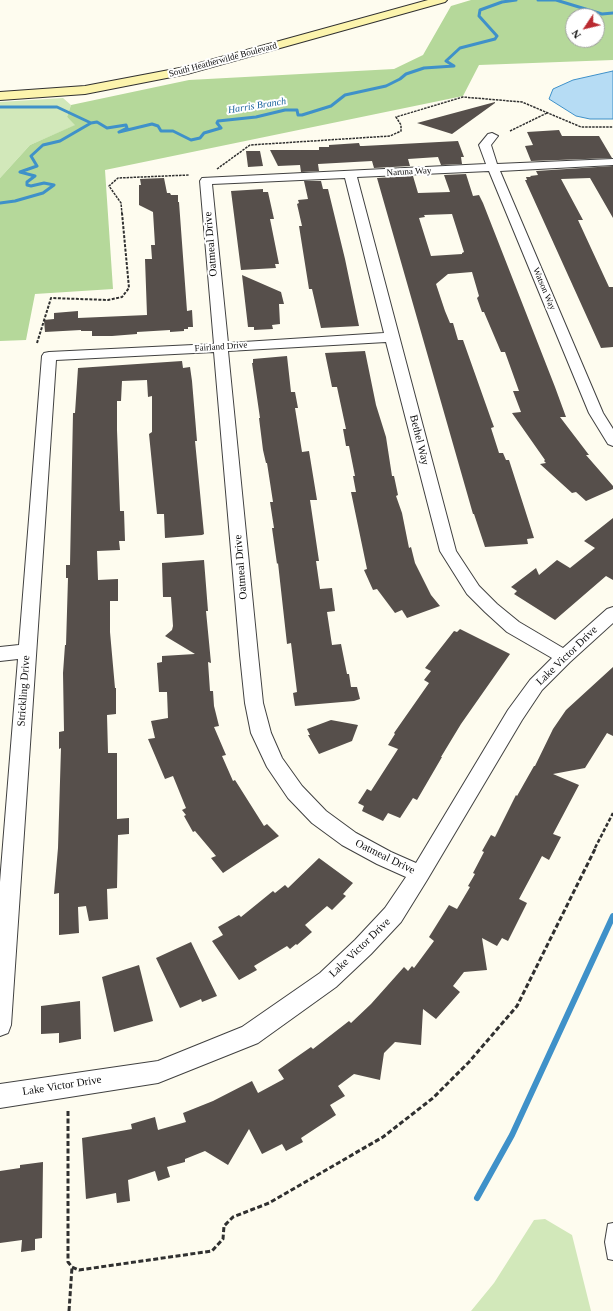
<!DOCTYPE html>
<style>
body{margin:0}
#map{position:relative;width:613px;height:1311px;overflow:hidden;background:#fefcef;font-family:Georgia,serif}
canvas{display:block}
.north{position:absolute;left:565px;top:8px;width:40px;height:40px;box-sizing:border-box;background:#fff;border:1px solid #9f9f9f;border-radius:50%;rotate:235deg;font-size:11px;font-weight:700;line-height:16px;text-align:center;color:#0e0e0e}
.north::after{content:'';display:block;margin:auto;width:14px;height:18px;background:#ba2a30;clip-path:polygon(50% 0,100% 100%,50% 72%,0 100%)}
</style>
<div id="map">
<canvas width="613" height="1311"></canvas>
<div class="north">N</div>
</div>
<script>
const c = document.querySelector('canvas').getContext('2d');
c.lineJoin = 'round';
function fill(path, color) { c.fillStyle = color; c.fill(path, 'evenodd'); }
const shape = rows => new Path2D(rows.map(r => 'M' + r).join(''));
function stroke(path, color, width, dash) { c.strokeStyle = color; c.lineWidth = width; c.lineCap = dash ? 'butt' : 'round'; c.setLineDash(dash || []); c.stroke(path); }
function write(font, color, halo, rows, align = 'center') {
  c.font = font + ' Georgia,serif'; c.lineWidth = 4; c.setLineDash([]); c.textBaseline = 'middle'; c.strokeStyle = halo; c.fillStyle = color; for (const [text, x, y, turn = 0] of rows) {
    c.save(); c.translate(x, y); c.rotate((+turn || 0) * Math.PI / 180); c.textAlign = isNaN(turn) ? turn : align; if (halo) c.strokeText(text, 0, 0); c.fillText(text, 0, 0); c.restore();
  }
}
const green = shape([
 [63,98,71,105,67,117,76,125,30,145,0,178,0,102],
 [545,1219,572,1235,591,1311,471,1311,494,1283,534,1220]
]);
const forest = shape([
 [471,0,613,0,613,60,479,65,463,96,105,170,113,289,35,294,26,340,0,341,0,178,30,145,75,125,67,117,71,105,189,80,394,69,423,55,451,6],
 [573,16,597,16,597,40,573,40]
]);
const water = shape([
 [613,71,613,119,590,119,576,116,549,99,553,89,573,80,613,71]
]);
const streamFar1 = shape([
 [538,0,556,0,602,14,613,13],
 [0,107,57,107,91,123],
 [0,203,15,201,43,193,54,185,44,183,31,186,27,185,27,182,35,176,20,172,37,166,31,156,43,145,60,141,91,123,97,122,107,128,126,125,127,128,119,132,152,124,158,126,161,131,173,131,191,140,200,138,204,133,221,128,217,123,218,121,256,117,285,110,297,110,298,115,302,115,331,106,345,95,386,86,400,79,406,74,424,68,454,66,446,61,460,48,495,39,497,36,479,16,480,10,502,2,516,0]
]);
const stream = shape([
 [477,1198,512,1135,613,916]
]);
const building = shape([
 [495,102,495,103,452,134,417,123],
 [559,130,562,136,599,136,612,158,531,161,525,146,533,145,527,132],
 [458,141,464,157,461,157,462,164,441,165,438,157,408,159,410,166,374,168,372,161,318,164,319,171,301,172,300,165,278,166,270,150,319,150,319,147,329,147,329,145,359,143,360,146,363,146],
 [246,151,260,151,263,166,248,167],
 [613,166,613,218,590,178,561,179,583,220,578,220,609,287,613,287,613,347,601,348,525,180,527,180,526,177,531,177,530,176,538,175,536,171],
 [466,174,473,196,479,195,483,203,555,387,566,417,560,417,589,455,586,455,613,486,613,489,586,501,576,492,572,493,540,464,546,463,544,461,545,460,512,413,521,412,513,391,519,391,505,352,501,352,484,312,482,312,477,298,479,296,472,272,448,274,436,284,445,311,450,323,453,323,458,340,463,340,491,419,494,427,491,428,499,453,503,453,506,460,509,460,534,538,527,539,528,544,485,547,474,514,473,514,377,178,413,176,418,193,450,192,444,175],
 [452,214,464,252,462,253,462,254,431,256,419,218,425,217,424,215],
 [164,178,167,193,170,193,171,195,178,195,178,202,179,202,187,311,192,310,193,327,188,327,188,329,184,329,184,331,170,332,170,330,137,332,137,334,112,336,92,336,92,331,81,331,81,330,45,332,44,320,54,319,54,313,78,311,78,318,147,315,145,259,152,259,151,245,155,245,153,212,139,205,139,185,141,185,140,179],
 [304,181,321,181,323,189,328,189,345,259,359,326,321,328,312,289,309,289,299,226,302,226,297,204,299,203,298,200,308,199],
 [263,189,263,192,268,192,274,219,270,219,279,264,275,264,276,268,241,270,231,191],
 [242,275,281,292,284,304,279,304,280,324,272,325,273,329,254,330,254,327,248,327],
 [365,351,376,405,386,437,392,476,394,476,398,495,396,496,402,513,409,548,411,547,415,563,431,595,440,606,407,618,402,610,395,613,377,589,373,590,364,570,367,569,351,492,356,492,353,476,355,476,349,446,346,446,343,429,346,429,337,387,332,387,325,353],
 [287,356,291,392,295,392,298,408,295,408,302,452,309,451,317,500,310,500,319,561,316,561,320,589,332,588,335,611,327,612,332,645,341,644,347,674,349,674,351,687,357,687,360,699,354,701,295,706,293,693,297,692,291,643,287,644,278,563,277,564,272,528,274,528,270,502,273,502,267,463,266,463,263,450,259,418,260,418,252,363,253,363,253,359],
 [182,361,183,368,190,367,192,381,197,441,195,441,204,534,202,535,165,538,164,514,157,514,149,434,152,432,152,396,148,397,147,380,122,381,121,401,117,401,117,430,120,511,124,511,125,541,119,541,120,550,97,551,98,580,118,579,118,601,110,601,110,632,115,688,116,688,116,714,107,715,108,753,117,753,117,819,129,818,129,834,118,835,117,888,107,889,108,919,89,921,86,906,78,907,79,933,59,935,59,893,54,894,58,848,61,748,59,749,59,732,64,731,63,673,65,645,66,645,68,578,66,578,66,565,70,565,73,413,75,413,78,368],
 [613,518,613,580,606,576,555,620,514,594,517,591,511,587,536,568,539,575,557,560,570,568,595,548,584,541],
 [204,560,208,611,206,611,211,663,208,662,210,691,213,691,214,706,219,726,214,727,226,755,222,756,233,781,235,780,264,826,267,824,279,836,223,873,211,858,216,856,195,831,193,832,184,816,186,815,182,810,186,808,173,776,165,779,148,739,155,738,151,721,168,718,167,692,159,692,157,663,162,662,162,656,195,654,165,636,172,630,173,626,171,597,163,597,162,563],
 [460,629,510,654,461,724,441,757,442,757,417,800,413,798,400,818,388,813,383,821,362,811,364,806,358,803,367,789,371,791,398,749,388,745,395,734,394,733,429,683,424,680,431,671,425,668,454,631,457,632],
 [613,667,613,736,607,733,585,768,553,774,579,785,553,834,561,837,549,860,542,856,519,899,527,903,508,941,502,938,497,946,482,938,487,970,464,972,453,986,460,992,436,1019,423,1009,421,1045,395,1042,384,1053,380,1080,354,1074,338,1086,345,1096,330,1105,336,1115,301,1138,303,1142,286,1151,282,1144,262,1154,249,1129,228,1165,205,1151,185,1159,185,1162,167,1167,170,1177,158,1181,155,1171,128,1180,130,1201,117,1203,116,1193,86,1199,82,1138,132,1129,131,1124,155,1117,158,1130,186,1122,183,1113,213,1101,252,1081,258,1093,284,1079,278,1070,311,1047,313,1049,349,1021,351,1023,371,1004,404,967,408,971,412,966,414,968,434,941,429,937,449,905,457,909,470,887,468,886,475,874,473,873,484,852,482,851,491,835,495,837,516,795,517,796,534,766,535,766,553,729,566,710],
 [331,720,358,725,352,741,319,754,308,735,310,735,307,729],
 [319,858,353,883,343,894,346,896,332,910,327,906,305,925,312,932,297,945,296,944,290,949,287,946,254,966,257,970,239,980,212,941,223,935,218,927,239,915,241,917,273,891,275,893,285,885,288,888],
 [191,942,217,996,202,1002,201,999,180,1008,156,958],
 [139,965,153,1021,114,1032,102,977],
 [80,1001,81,1039,59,1043,59,1033,41,1034,41,1006],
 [43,1162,42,1238,35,1239,35,1250,21,1252,22,1240,0,1243,0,1171,20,1168,20,1165]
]);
const pathFar3 = shape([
 [510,131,547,113],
 [217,169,250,145,390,136,401,131,401,125,396,117,463,97,522,102,581,127,613,127],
 [122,214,121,203,109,186,118,178,189,175]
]);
const pathFar2 = shape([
 [37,343,51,298,108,300,122,297,129,288,122,213]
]);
const pathFar1 = shape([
 [595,848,613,813]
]);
const path = shape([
 [68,1111,68,1262,72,1267,79,1270,212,1251,223,1239,224,1226,233,1217,269,1203,383,1137,433,1098,469,1062,517,1006,596,847],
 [69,1311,72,1267]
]);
const service = shape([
 [613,1223,613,1260,608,1259,605,1242,608,1224,613,1223]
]);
const minor = shape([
 [492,133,498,136,491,145,497,164,613,159,613,165,500,171,603,413,613,429,613,446,608,444,589,413,489,171,357,177,456,551,479,586,497,604,519,622,563,648,607,609,613,607,613,623,570,662,542,690,522,720,427,880,401,922,371,954,336,987,258,1043,158,1083,0,1108,0,1084,158,1061,242,1027,320,973,355,940,385,908,406,877,377,864,342,845,312,823,288,798,267,767,251,733,245,703,240,655,214,352,56,360,11,1025,8,1033,0,1036,0,882,18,659,0,661,0,647,19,645,42,356,44,353,49,352,214,344,200,181,202,178,486,164,479,145,488,134,492,133],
 [345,178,384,333,228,343,212,184,345,178],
 [386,342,440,551,467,594,485,612,507,632,552,658,530,680,508,710,416,863,391,852,356,833,326,811,302,786,282,758,271,733,263,703,258,655,228,351,386,342]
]);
const secondary = shape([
 [428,0,447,0,445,2,187,74,85,94,0,100,0,92,85,86,185,67,428,0]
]);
const farStreetnames = [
 ["South Heatherwilde Boulevard",223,60,-15],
 ["Naruna Way",409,172,-3],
 ["Watson Way",544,289,67],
 ["Fairland Drive",221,347,-4]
];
const farWaternames = [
 ["Harris Branch",257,106,-9]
];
const streetNames = [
 ["Oatmeal Drive",211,244,-95],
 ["Bethel Way",419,440,76],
 ["Oatmeal Drive",241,567,-95],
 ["Lake Victor Drive",567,656,-44],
 ["Strickling Drive",24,691,-86],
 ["Oatmeal Drive",385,857,26],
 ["Lake Victor Drive",360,948,-44],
 ["Lake Victor Drive",62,1086,-9]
];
fill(green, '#d2e8ba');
fill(forest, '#b5d89a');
fill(water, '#b6dcf4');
stroke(water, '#3f91c9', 1);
stroke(streamFar1, '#3f91c9', 3);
stroke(stream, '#3f91c9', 6);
fill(building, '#564f4b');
stroke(service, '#414141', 2);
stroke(minor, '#414141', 2);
stroke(secondary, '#303030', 2);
stroke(pathFar3, '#303030', 1.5, [2.5, 1]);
stroke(pathFar2, '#303030', 2, [3, 1.5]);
stroke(pathFar1, '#303030', 2.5, [4, 2]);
stroke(path, '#303030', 3, [5, 2.5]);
fill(service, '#fff');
fill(minor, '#fff');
fill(secondary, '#fcf4ad');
write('9px', '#0e0e0e', '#fff', farStreetnames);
write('italic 10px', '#1b639c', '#fff', farWaternames);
write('11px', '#0e0e0e', '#fff', streetNames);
</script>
